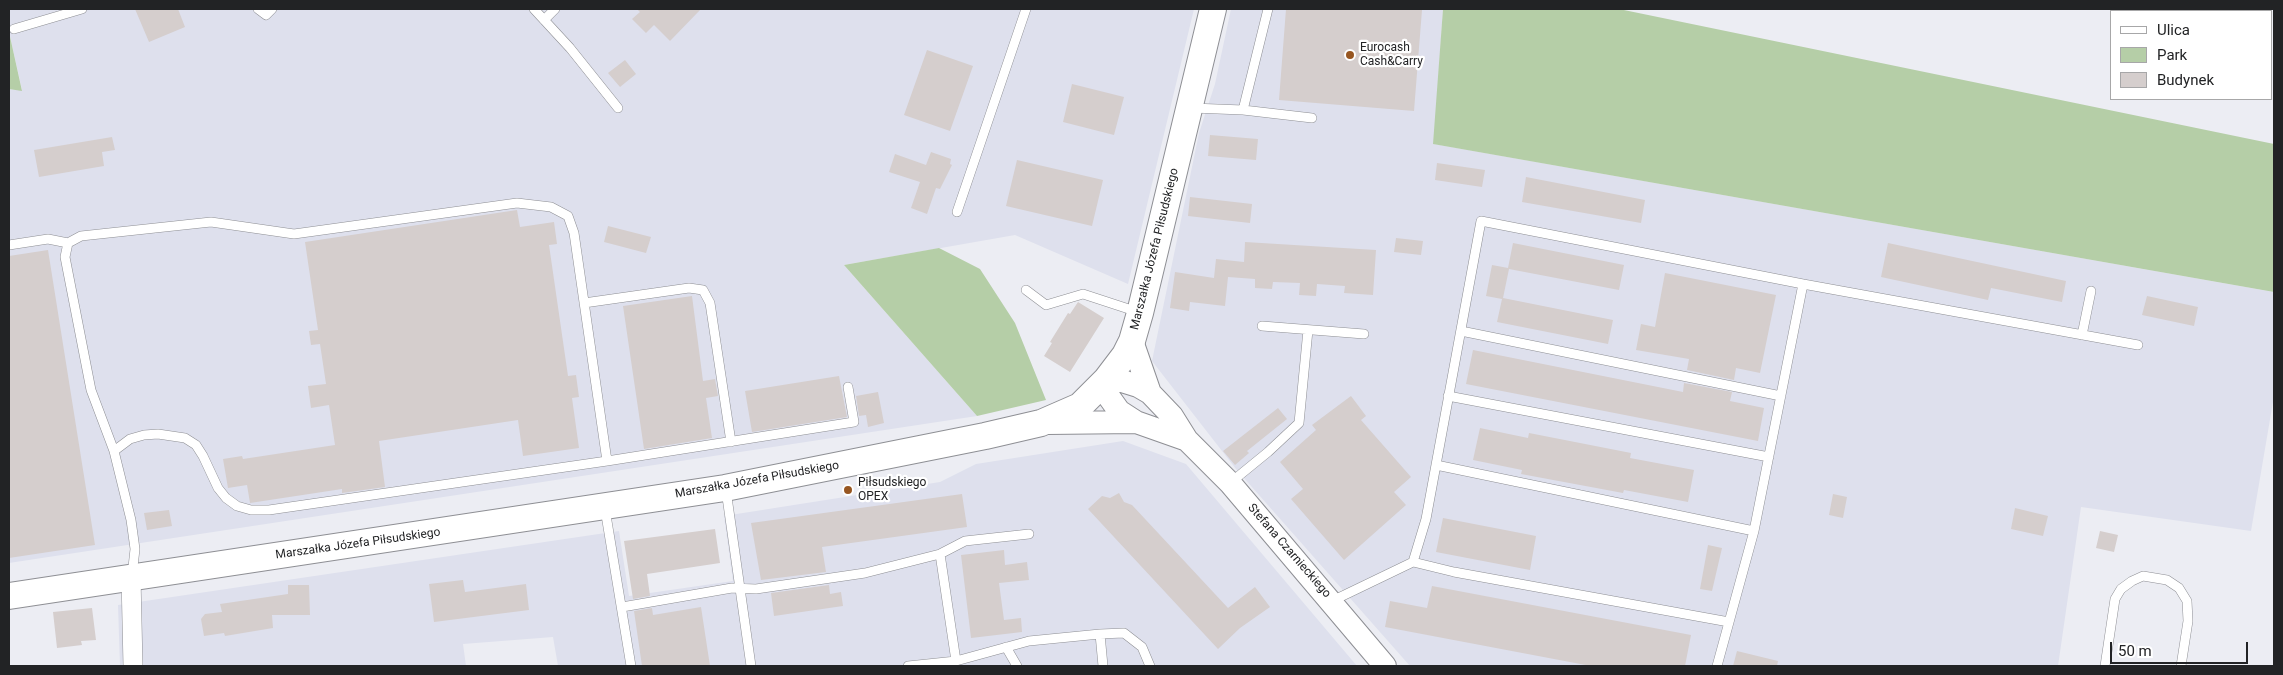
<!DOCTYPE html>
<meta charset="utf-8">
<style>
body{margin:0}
#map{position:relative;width:2283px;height:675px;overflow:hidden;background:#ecedf3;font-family:Roboto,sans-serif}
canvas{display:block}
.frame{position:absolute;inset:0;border:10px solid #222325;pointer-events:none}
.legend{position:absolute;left:2110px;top:10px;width:162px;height:90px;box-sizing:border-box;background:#fff;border:1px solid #a7a7a8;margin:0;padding:6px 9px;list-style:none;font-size:15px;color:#222325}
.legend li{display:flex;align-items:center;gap:10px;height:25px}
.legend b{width:25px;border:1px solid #a7a7a8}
.scale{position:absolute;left:2110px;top:642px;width:138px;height:22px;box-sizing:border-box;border:2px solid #222325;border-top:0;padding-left:6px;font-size:15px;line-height:18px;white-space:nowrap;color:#222325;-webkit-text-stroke:4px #fff;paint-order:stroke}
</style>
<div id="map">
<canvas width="2283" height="675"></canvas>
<div class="frame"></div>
<ul class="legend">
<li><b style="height:6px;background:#fff"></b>Ulica</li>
<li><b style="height:14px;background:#b5cea7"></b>Park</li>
<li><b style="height:14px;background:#d5cecd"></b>Budynek</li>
</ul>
<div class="scale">50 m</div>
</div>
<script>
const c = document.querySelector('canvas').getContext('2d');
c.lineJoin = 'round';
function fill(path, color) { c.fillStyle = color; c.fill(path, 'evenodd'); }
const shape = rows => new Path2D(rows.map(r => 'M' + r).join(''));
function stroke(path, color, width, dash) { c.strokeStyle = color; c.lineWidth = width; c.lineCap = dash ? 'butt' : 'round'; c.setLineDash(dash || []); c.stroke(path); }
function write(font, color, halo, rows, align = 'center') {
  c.font = font + ' Roboto,sans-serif'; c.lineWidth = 4.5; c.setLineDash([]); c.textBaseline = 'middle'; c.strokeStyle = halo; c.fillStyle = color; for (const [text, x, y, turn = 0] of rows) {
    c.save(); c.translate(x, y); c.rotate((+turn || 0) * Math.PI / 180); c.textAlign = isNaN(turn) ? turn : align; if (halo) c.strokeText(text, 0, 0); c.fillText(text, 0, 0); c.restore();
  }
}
const built = shape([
 [9,9,1194,9,1128,284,1015,235,844,265,977,416,9,563,9,89,22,90,9,32],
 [1231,9,1443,9,1434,144,2274,292,2274,396,2251,531,2081,507,2058,666,1410,666,1236,469,1152,361,1199,133,1215,84],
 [1123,441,1186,464,1357,666,558,666,553,637,463,644,466,666,120,666,118,605,619,531,629,596,733,581,724,516,940,482,976,464]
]);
const green = shape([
 [1443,9,1619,9,2274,144,2274,292,1433,144],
 [9,32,22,91,9,89],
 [939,248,980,269,1015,323,1046,400,977,416,844,265]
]);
const building = shape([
 [135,9,178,9,185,27,149,42],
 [637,9,701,9,670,41,654,25,646,33,632,19,640,12],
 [1286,9,1422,10,1414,111,1279,100],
 [927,50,973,66,950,131,904,115],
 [625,60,636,74,620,87,608,73],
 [1072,84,1124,97,1114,135,1063,122],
 [1210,135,1258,139,1256,160,1208,156],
 [112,137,115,150,102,152,104,166,39,177,34,150],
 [931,152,951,159,950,164,952,165,940,189,936,188,927,214,911,208,920,182,889,172,895,154,926,165],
 [1017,160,1103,180,1092,226,1006,206],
 [1437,163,1485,170,1482,187,1435,180],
 [1526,177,1645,200,1641,223,1522,202],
 [1190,197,1252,204,1250,223,1188,216],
 [517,210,520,227,554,222,557,244,549,245,568,376,576,375,579,397,572,398,579,448,523,456,518,420,379,441,385,487,342,493,342,489,250,503,247,485,228,488,223,459,242,456,243,459,335,445,329,405,311,408,308,386,326,384,320,344,311,345,309,331,318,330,305,242],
 [608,226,651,237,646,253,604,242],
 [1396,238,1423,241,1421,255,1394,252],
 [1245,242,1376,250,1373,295,1344,293,1345,286,1317,284,1316,296,1299,295,1300,283,1273,282,1272,289,1255,288,1255,279,1228,277,1225,306,1190,302,1189,311,1170,308,1175,272,1214,278,1216,259,1244,262],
 [1513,243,1624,265,1619,290,1509,269,1503,298,1613,320,1608,344,1497,322,1502,299,1486,296,1492,265,1508,268],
 [1888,243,2066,281,2062,302,1991,288,1988,300,1881,277],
 [48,250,95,545,9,558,9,256],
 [1665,273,1776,295,1760,373,1736,368,1734,380,1687,370,1689,359,1636,350,1641,324,1655,327],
 [692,296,703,381,715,379,718,396,706,398,712,438,644,449,623,306],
 [2147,296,2198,307,2194,326,2142,315],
 [1078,302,1104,318,1070,372,1044,356,1052,343,1050,342,1068,313,1070,314],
 [1473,350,1683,392,1684,383,1732,392,1730,401,1764,408,1758,441,1466,384],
 [839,376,847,417,752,432,745,391],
 [878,392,884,423,868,427,866,415,859,416,856,396],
 [1351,396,1366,416,1361,420,1411,477,1394,492,1406,505,1344,560,1291,499,1303,489,1280,462,1316,430,1312,425],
 [1278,408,1287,419,1247,451,1249,453,1235,465,1223,451],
 [1480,428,1528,438,1529,433,1631,453,1630,458,1694,470,1688,502,1624,490,1623,493,1521,474,1522,470,1473,460],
 [1119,493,1124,502,1132,505,1228,608,1255,587,1270,607,1240,628,1218,649,1088,509,1102,496,1110,498],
 [962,494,967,527,822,547,826,572,761,580,751,523],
 [1833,494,1847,497,1843,518,1829,515],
 [2015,508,2048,516,2043,536,2011,529],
 [169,510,172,526,147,530,144,513],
 [1443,518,1536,536,1530,570,1436,552],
 [715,529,720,563,647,574,650,596,633,599,624,541],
 [2100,531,2118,535,2114,552,2096,548],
 [1708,545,1722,548,1712,591,1700,589],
 [1004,550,1005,565,1027,562,1029,580,999,583,1004,620,1021,618,1022,632,971,638,961,555],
 [463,580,465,592,526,584,529,610,434,622,429,584],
 [288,585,309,585,310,615,272,615,273,628,225,636,224,633,204,636,201,619,205,614,222,612,220,604,288,594],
 [829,585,830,594,841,592,843,606,774,616,771,593],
 [1432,586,1691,635,1685,666,1591,666,1385,627,1390,601,1427,608],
 [701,607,710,666,642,666,634,611,652,608,653,615],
 [92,608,96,640,81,641,82,645,57,648,53,612],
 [1737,651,1778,661,1777,666,1733,666]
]);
const service = shape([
 [258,9,266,15,272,9],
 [534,9,570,48,618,108],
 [544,20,555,9],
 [14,29,82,9],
 [1192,108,1243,110,1268,9],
 [1243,110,1312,118],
 [957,212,1026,9],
 [68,243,65,257,91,390,114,451,131,520,135,549,132,576],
 [9,245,48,239,68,243,81,236,211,222,294,234,517,203,551,207,568,216,574,233,607,461],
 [1803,284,2138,345],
 [1026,290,1046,305,1083,294,1138,312],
 [584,303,689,288,703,290,710,303,731,442],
 [1262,326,1364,334],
 [1461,331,1781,396],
 [2082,335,2091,291],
 [1448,396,1769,457],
 [114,451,130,439,144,435,158,434,185,438,196,445,203,456,218,488,226,498,237,506,251,510,269,510,607,461,854,422,848,387],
 [1436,465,1754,531],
 [1230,483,1268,452,1299,423,1308,330],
 [726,490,751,666],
 [605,509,631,666],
 [940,554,965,541,1029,534],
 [1413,562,1454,572,1729,622],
 [1332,601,1413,562,1426,519,1481,221,1803,284,1754,531,1717,666],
 [622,607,732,588,756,589,865,573,940,554,956,661],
 [1100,634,1103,666],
 [1006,647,1017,666],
 [908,666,956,661,1029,641,1100,634,1124,633,1142,647,1150,666],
 [2105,666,2115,599,2121,589,2132,581,2143,576,2167,580,2179,588,2187,601,2188,621,2181,666]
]);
const minor = shape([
 [131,577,133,666]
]);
const tertiary = shape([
 [1132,341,1150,393],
 [1047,423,1136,422],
 [1187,440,1136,422,1119,411,1109,397,1106,380,1122,381,1138,386,1150,393,1172,416,1187,440,1230,483,1385,666]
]);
const secondary = shape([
 [9,596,725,488,985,436,1041,423,1080,406,1106,380,1125,355,1132,341,1140,313,1213,9]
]);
const markers = [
 [1350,55,5,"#975621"],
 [848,490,5,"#975621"]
];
const poiNames = [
 ["Eurocash",1360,48],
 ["Cash&Carry",1360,62],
 ["Piłsudskiego",858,483],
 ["OPEX",858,497]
];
const streetNames = [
 ["Marszałka Józefa Piłsudskiego",1155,249,-76],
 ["Marszałka Józefa Piłsudskiego",757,480,-10],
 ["Marszałka Józefa Piłsudskiego",358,544,-8],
 ["Stefana Czarnieckiego",1289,551,49]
];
fill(built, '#dee0ed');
fill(green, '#b5cea7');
fill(building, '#d5cecd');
stroke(service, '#8e8f94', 10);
stroke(minor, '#8e8f94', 20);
stroke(tertiary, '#8e8f94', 24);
stroke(secondary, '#8e8f94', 28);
stroke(service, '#fff', 9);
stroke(minor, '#fff', 19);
stroke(tertiary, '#fff', 22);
stroke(secondary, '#fff', 26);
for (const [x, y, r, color] of markers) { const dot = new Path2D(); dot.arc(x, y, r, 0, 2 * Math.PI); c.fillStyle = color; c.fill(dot); stroke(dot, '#fff', 2); }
write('12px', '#222325', '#fff', poiNames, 'left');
write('12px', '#222325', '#fff', streetNames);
</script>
